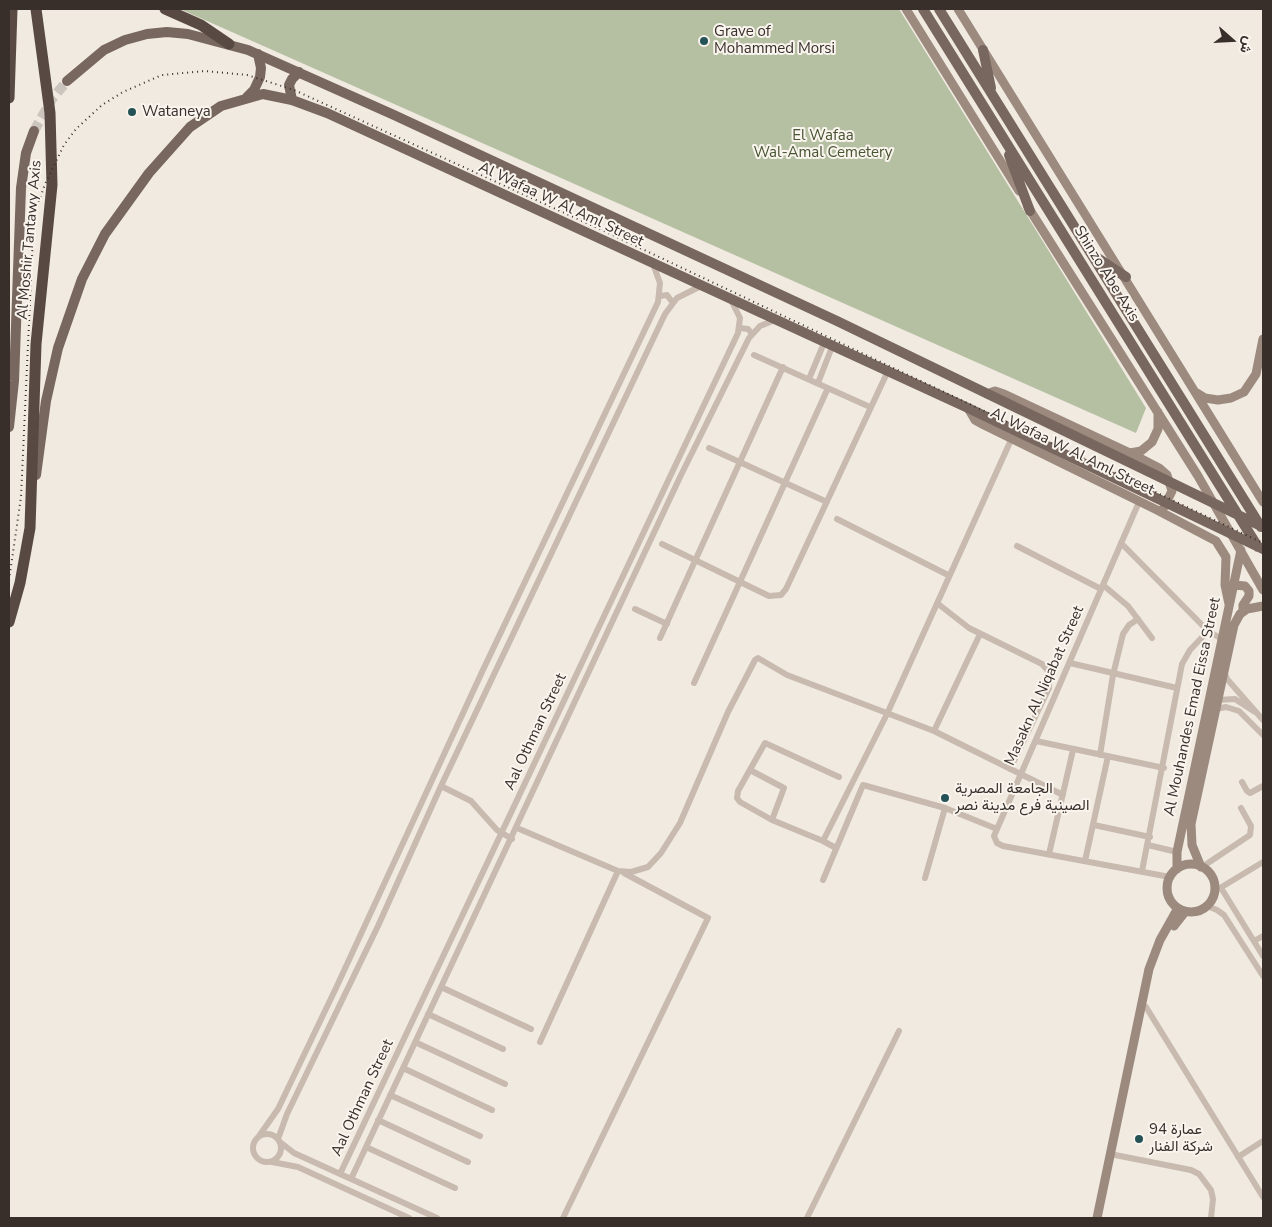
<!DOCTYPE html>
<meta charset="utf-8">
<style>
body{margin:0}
#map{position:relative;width:1272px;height:1227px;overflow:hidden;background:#f1eae1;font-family:"Nunito Sans",Vazirmatn,sans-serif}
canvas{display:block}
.frame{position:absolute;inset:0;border:10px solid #382f2b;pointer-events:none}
.north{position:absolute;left:1207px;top:15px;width:50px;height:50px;-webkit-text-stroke:4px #f9f4ed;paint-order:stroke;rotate:109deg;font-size:14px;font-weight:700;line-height:20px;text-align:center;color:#382f2b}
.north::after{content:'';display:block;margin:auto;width:18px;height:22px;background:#382f2b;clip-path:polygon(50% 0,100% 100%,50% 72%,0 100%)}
</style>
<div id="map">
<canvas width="1272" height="1227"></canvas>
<div class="frame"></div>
<div class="north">ش</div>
</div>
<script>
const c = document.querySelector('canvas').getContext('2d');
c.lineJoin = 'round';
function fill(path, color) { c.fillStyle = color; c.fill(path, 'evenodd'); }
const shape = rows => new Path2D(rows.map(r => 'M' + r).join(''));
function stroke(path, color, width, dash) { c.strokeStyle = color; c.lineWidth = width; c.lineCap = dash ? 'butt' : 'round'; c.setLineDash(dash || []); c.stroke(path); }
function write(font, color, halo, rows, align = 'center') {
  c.font = font + ' "Nunito Sans",Vazirmatn,sans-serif'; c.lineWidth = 4; c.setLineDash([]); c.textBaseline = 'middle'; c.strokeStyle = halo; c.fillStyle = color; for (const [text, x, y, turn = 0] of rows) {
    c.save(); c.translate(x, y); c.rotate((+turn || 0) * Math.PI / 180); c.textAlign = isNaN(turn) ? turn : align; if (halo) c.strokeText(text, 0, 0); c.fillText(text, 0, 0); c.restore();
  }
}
const green = shape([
 [180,9,899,9,1146,408,1136,433]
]);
const primaryTunnel = shape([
 [34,131,52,99,67,81]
]);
const street = shape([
 [660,296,667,295,673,303],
 [740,328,748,329,752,334],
 [754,355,870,407],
 [809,379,824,343],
 [818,383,832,347],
 [709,448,827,502],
 [1139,502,994,836,997,843,1003,846,1170,877],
 [837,519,948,575],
 [1121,543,1208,631,1222,639],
 [662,544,769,596,781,595,786,589,887,373],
 [1017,546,1101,589],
 [1103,585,1128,606,1152,638],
 [937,603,969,628,1042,664,1049,672,1049,688,1010,769],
 [635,609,667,624],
 [660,638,783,367],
 [1070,663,1177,688],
 [1224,671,1227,679,1263,720],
 [694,683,828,388],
 [1218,700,1235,699,1255,712],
 [1216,709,1226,707,1239,711,1263,735],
 [934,731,980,634],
 [1036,741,1164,768],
 [1100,755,1113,675,1123,634,1129,625,1138,619],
 [750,770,784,788,772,820],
 [839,777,765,743,738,791,737,798,740,802,772,820,823,841,887,714,1011,440],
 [1242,782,1247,791,1250,793,1263,786],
 [441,786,471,801,497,830,512,839],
 [1094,825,1150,837],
 [517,828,618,871,631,872,648,867,661,853,680,823,728,712,755,660,758,658,787,675,934,731,1063,795],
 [823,841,836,848],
 [1148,845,1177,852],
 [1049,854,1073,750],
 [1085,861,1108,756],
 [1202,867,1250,835,1251,826,1241,808],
 [1142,871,1182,664,1190,650,1208,631],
 [925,878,945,808],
 [823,880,863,785,945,808,997,829],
 [1214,884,1223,891,1263,956],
 [1220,888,1263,862],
 [1207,906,1217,910,1224,915,1263,976],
 [1254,941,1263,936],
 [441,987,531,1029],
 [1146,1007,1263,1197],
 [428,1014,503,1049],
 [415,1042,505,1084],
 [540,1042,618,871],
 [403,1068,492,1110],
 [390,1095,480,1136],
 [378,1120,468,1162],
 '253 1148a14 14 0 1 1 28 0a14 14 0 1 1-28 0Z',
 [259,1136,278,1109,336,988,482,672,658,302,660,283,653,264],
 [278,1139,287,1114,378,926,441,786,665,314,677,298,701,286],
 [280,1142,294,1153,437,1218],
 [366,1147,455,1188],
 [1115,1155,1191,1170,1199,1174,1211,1190,1213,1199,1211,1218],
 [1238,1157,1263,1141],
 [272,1162,298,1167,409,1218],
 [340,1174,738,333,740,318,731,300],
 [351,1179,681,475,749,338,760,326,775,320],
 [563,1218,708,918,624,873],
 [807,1218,899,1031]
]);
const secondary = shape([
 [906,9,1019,191],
 [958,9,1263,502],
 [1028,207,1198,476,1263,590],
 [1197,393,1205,398,1218,400,1231,398,1244,392,1256,374,1263,339],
 [987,394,995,391,1004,394,1130,453,1141,451,1152,442,1158,429,1158,412],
 [968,408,975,420,984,425,1157,510,1216,541,1226,557,1225,585,1229,604],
 [1130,453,1159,468,1167,475,1172,491,1164,507],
 [1234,585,1245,586,1249,591,1249,596,1243,605,1243,611],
 '1167 888a24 24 0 1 1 48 0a24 24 0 1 1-48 0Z',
 [1201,867,1192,845,1191,824,1234,625,1240,614,1247,609,1263,606],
 [1177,869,1177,852,1241,550],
 [1174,926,1185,912],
 [1097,1218,1149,969,1160,940,1178,908]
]);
const primary = shape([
 [923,9,1258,547],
 [939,9,1261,527],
 [983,50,991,88],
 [67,81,104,50,125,40,147,34,167,32,188,34,248,50,394,115,837,321,1263,527],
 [247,97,254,90,260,77,261,68,258,54],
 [292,100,289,85,292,79,299,72],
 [1009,155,1030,211],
 [1093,255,1126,277],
 [9,427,14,381,21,188,26,153,34,131],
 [36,475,46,401,58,348,82,279,105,234,149,173,190,127,221,106,263,94,292,100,327,113,968,408,1263,549]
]);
const highway = shape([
 [165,9,201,25,229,44],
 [9,98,12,9],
 [9,622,20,583,30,528,36,344,52,185,50,113,36,9]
]);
const rail = shape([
 [9,580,21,497,33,236,37,207,45,184,64,145,76,129,102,105,123,92,162,75,205,71,247,75,294,90,602,230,1263,543]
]);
const markers = [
 [704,41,5,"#245256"],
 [132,112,5,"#245256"],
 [945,798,5,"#245256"],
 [1139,1139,5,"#245256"]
];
const poiNames = [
 ["Grave of",714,32],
 ["Mohammed Morsi",714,49],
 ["Wataneya",142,112],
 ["الجامعة المصرية",955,789],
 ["الصينية فرع مدينة نصر",955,806],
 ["عمارة 94",1149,1130],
 ["شركة الفنار",1149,1147]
];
const parkNames = [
 ["El Wafaa",823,136],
 ["Wal-Amal Cemetery",823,153]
];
const streetNames = [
 ["Al Wafaa W Al Aml Street",561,205,25],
 ["Al Moshir Tantawy Axis",30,240,-85],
 ["Shinzo Abe Axis",1106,274,58],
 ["Al Wafaa W Al Aml Street",1072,452,26],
 ["Masakn Al Niqabat Street",1045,686,-66],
 ["Al Mouhandes Emad Eissa Street",1193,707,-78],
 ["Aal Othman Street",536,732,-65],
 ["Aal Othman Street",363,1098,-65]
];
fill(green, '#b5bfa2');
stroke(primaryTunnel, '#ccc5bd', 10, [10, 5]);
stroke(street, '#c8baae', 6);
stroke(secondary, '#9c8a7f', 9);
stroke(primary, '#78675e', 10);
stroke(highway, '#584a43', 11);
stroke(rail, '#382f2b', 2, [1, 4]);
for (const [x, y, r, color] of markers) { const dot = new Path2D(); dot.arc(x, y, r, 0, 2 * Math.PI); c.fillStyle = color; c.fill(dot); stroke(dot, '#f9f4ed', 2); }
write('15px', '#382f2b', '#f9f4ed', poiNames, 'left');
write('15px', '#475431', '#f9f4ed', parkNames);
write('15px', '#382f2b', '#f9f4ed', streetNames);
</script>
